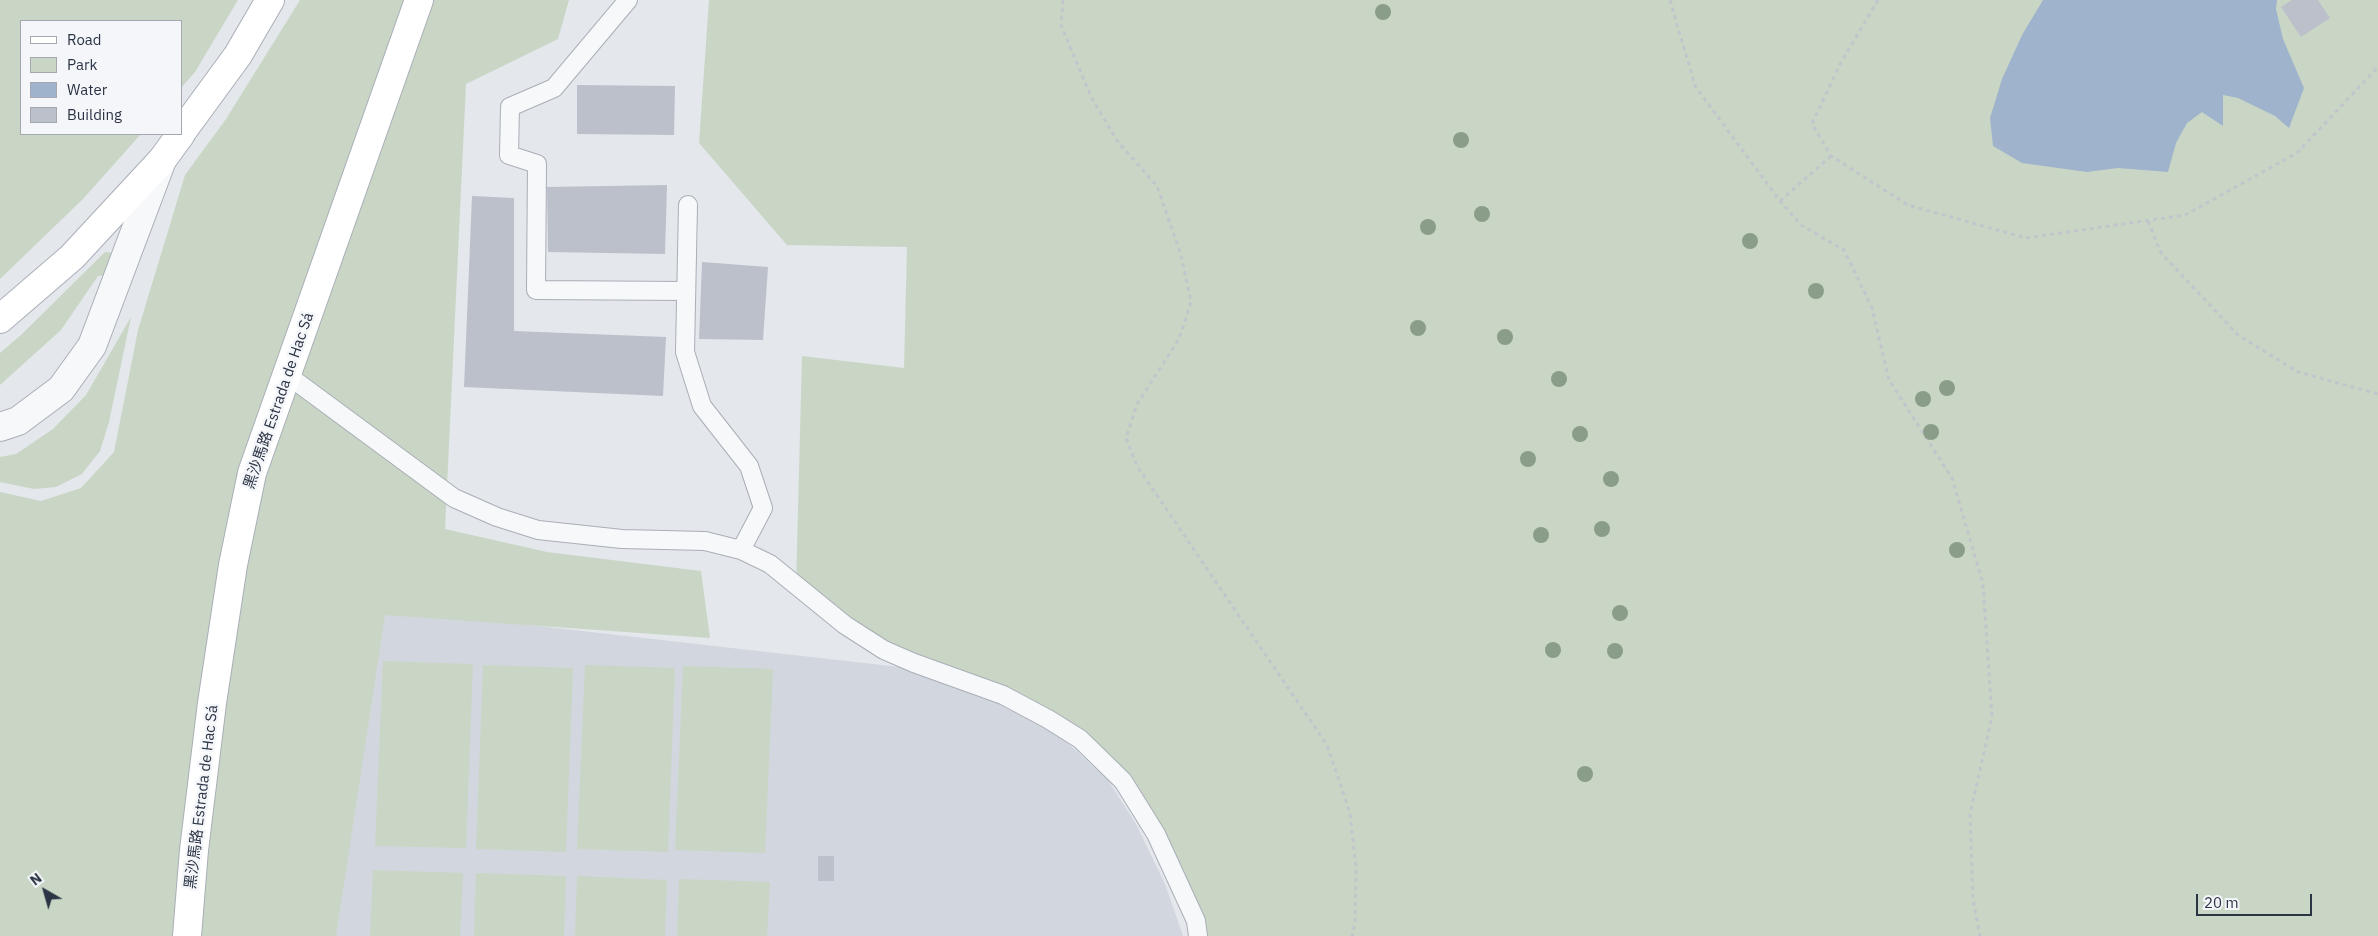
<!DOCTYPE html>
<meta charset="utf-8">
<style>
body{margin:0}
#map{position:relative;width:2378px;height:936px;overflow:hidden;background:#e4e7ec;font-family:"IBM Plex Sans",sans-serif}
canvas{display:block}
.legend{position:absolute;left:20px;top:20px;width:162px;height:115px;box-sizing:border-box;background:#f4f6f9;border:1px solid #a4a8b1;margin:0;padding:6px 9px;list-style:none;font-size:15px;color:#2b3445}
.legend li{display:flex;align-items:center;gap:10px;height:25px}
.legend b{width:25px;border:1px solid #a4a8b1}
.north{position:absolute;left:20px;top:866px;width:50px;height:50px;-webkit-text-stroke:4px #f4f6f9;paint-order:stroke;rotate:322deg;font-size:14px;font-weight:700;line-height:20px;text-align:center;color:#2b3445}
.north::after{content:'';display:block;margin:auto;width:18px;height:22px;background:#2b3445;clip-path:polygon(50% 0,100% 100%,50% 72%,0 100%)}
.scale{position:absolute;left:2196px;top:894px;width:116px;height:22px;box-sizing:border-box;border:2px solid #2b3445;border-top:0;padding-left:6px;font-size:15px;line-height:18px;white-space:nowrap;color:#2b3445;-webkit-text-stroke:4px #f4f6f9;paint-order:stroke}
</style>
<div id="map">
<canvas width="2378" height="936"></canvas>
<ul class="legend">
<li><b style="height:6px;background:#fff"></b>Road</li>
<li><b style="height:14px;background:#c9d6c5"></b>Park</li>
<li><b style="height:14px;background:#9fb4cc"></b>Water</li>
<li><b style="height:14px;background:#bbc0ca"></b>Building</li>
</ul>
<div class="north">N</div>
<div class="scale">20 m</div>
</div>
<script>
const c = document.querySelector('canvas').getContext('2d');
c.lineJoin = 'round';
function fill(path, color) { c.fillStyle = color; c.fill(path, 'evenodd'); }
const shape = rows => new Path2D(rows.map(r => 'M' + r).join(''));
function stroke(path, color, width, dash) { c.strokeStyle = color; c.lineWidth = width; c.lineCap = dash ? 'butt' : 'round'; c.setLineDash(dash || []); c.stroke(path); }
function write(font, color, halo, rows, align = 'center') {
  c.font = font + ' "IBM Plex Sans","Noto Sans SC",sans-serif'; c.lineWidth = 5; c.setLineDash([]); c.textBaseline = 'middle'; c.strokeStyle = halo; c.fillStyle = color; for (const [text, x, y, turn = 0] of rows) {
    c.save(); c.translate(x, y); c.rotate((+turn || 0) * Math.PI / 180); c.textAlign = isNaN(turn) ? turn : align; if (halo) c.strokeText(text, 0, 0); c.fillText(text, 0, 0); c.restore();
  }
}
const built = shape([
 [327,602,899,667,1003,705,1059,735,1108,780,1136,824,1165,884,1183,936,203,936]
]);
const green = shape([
 [0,0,238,0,195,72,181,88,181,21,21,21,21,134,141,134,83,199,0,279],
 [300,0,569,0,558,39,466,84,445,529,547,552,701,571,710,638,385,615,336,936,0,936,0,492,41,501,81,488,114,452,138,330,185,175,226,119],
 [709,0,2378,0,2378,936,1198,936,1156,834,1080,739,914,663,796,587,802,356,904,368,907,247,787,245,699,143],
 [105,252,112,253,110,275,98,276,61,330,0,385,0,353,21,335],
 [131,317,109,422,100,451,82,474,56,487,34,489,0,482,0,457,16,454,53,429,86,395],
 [383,661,473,664,466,848,375,846],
 [483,665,573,668,566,852,476,849],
 [585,665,675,668,668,852,577,849],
 [683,666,773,669,765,853,675,850],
 [373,870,463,873,460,936,370,936],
 [476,873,566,876,564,936,474,936],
 [577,876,667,880,665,936,575,936],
 [679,879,770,882,767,936,677,936]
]);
const water = shape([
 [2043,0,2277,0,2276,9,2283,39,2304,88,2289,128,2275,116,2238,98,2223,95,2223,126,2202,112,2187,123,2176,143,2168,172,2118,168,2087,172,2022,163,1993,146,1990,118,2002,79,2022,35]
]);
const building = shape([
 [2292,0,2318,0,2330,18,2301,37,2281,7],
 [577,85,675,86,674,135,577,134],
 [667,185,665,254,548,252,547,187],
 [472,196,514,198,514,331,666,337,663,396,464,387],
 [702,262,768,267,763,340,699,339],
 [818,856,834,856,834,881,818,881]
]);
const path = shape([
 [1063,0,1061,25,1092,99,1118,142,1157,186,1181,255,1191,302,1179,339,1137,404,1126,438,1137,466,1327,745,1350,813,1356,869,1355,922,1352,936],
 [1670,0,1695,86,1780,201,1801,225,1844,250,1872,308,1889,380,1952,478,1983,584,1992,717,1970,814,1973,899,1980,936],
 [1878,0,1839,66,1812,124,1831,156,1908,205,2026,238,2185,215,2297,153,2378,67],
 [1780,201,1831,156],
 [2148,221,2161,253,2238,335,2298,372,2378,394]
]);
const lane = shape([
 [628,0,554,88,510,107,509,155,537,164,536,290,686,291],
 [688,205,685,352,702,406,749,466,763,508,741,550],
 [286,374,454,498,497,517,538,530,622,539,705,541,741,550,770,564,845,625,884,650,914,663,1003,695,1048,719,1080,739,1123,781,1156,834,1196,921,1198,936]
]);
const street = shape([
 [0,427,18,421,61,389,92,346,162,160]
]);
const secondary = shape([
 [181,133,238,55,270,0],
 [0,319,72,257,162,160,181,134],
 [187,936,194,850,212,703,233,565,252,473,419,0]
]);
const trees = [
 [1383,12],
 [1461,140],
 [1482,214],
 [1428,227],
 [1750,241],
 [1816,291],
 [1418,328],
 [1505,337],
 [1559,379],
 [1947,388],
 [1923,399],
 [1931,432],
 [1580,434],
 [1528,459],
 [1611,479],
 [1602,529],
 [1541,535],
 [1957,550],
 [1620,613],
 [1553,650],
 [1615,651],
 [1585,774]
];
const streetNames = [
 ["黑沙馬路 Estrada de Hac Sá",279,401,-71],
 ["黑沙馬路 Estrada de Hac Sá",202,797,-83]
];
fill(built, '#d2d6de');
fill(green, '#c9d6c5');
fill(water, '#9fb4cc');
fill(building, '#bbc0ca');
stroke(lane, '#a9aeb7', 20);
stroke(street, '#a9aeb7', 30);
stroke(secondary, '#a9aeb7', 30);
stroke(path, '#c2c5cb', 3, [4, 4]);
stroke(lane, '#f7f8fa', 18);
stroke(street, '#f7f8fa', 28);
stroke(secondary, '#fff', 28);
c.fillStyle = '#899d89';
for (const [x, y] of trees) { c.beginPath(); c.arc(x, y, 8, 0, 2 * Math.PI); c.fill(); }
write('15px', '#2b3445', '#f4f6f9', streetNames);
</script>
